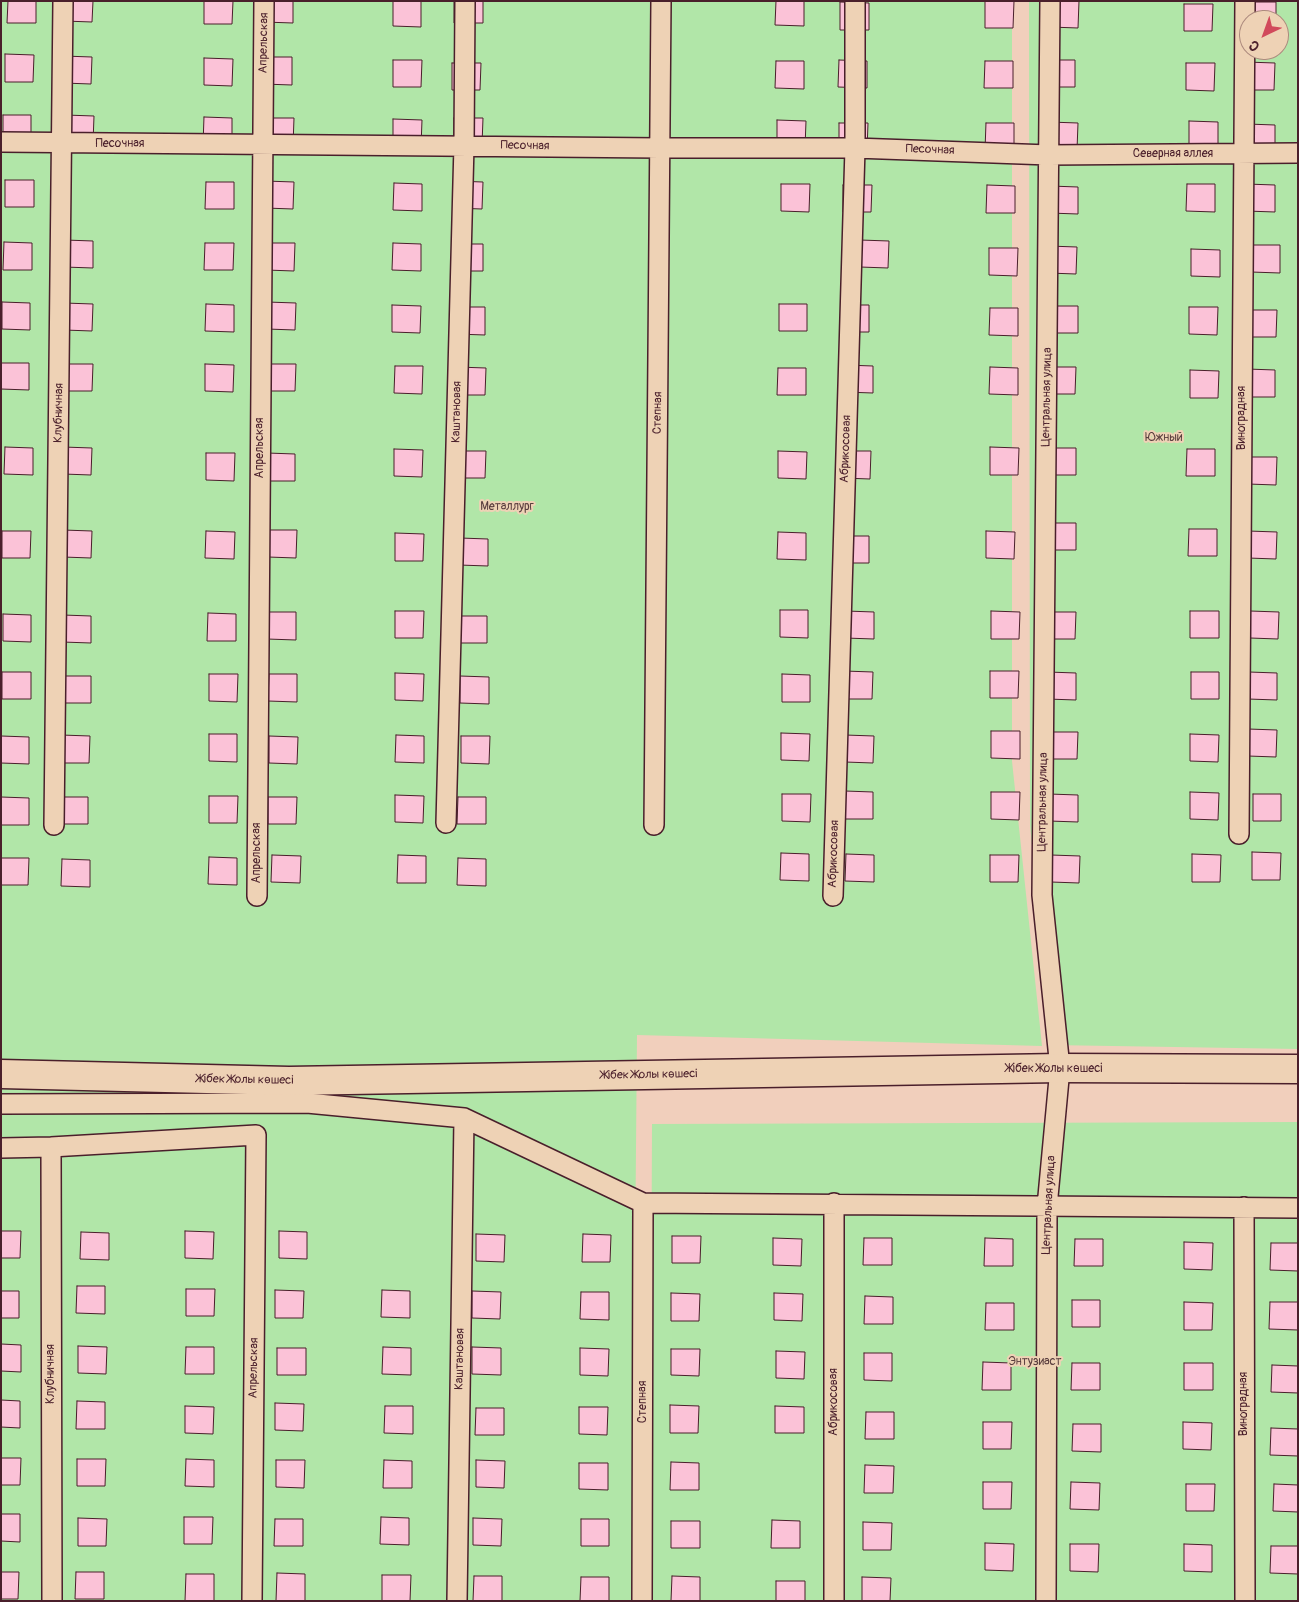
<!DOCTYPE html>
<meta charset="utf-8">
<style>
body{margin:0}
#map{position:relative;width:1299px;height:1602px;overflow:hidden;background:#f1cfbc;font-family:Pangolin,sans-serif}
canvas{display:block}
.frame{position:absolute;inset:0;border:2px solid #4a1f2b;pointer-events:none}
.north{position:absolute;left:1239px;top:10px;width:50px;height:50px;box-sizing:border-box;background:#eed2b5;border:1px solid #ac8a7e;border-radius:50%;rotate:222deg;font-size:14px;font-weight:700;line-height:20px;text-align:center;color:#4a1f2b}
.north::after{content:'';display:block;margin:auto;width:18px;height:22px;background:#d1495b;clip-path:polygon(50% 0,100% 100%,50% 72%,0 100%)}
</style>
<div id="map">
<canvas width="1299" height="1602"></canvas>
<div class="frame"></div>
<div class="north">С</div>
</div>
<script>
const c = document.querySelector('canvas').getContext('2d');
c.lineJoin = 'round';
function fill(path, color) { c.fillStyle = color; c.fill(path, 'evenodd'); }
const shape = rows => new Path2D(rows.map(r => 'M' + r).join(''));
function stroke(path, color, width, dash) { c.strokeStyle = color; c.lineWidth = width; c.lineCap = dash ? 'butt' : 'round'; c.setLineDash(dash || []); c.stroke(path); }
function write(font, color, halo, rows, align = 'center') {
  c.font = font + ' Pangolin,sans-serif'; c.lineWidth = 4; c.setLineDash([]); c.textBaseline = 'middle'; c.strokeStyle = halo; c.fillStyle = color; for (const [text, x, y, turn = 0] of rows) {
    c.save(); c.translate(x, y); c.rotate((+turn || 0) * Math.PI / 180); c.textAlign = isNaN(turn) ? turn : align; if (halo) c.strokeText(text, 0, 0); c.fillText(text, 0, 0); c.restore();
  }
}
const green = shape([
 [1,1,1012,1,1012,761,1042,1046,637,1035,632,1601,1,1601],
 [1029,1,1298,1,1298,1049,1051,1045,1030,825],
 [1249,20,1279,20,1279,50,1249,50],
 [1298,1122,1298,1601,650,1601,652,1124]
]);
const building = shape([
 [8,1,36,1,36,23,7,23,8,1],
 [64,1,93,1,92,22,64,21,64,1],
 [204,1,233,1,232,24,204,24,204,1],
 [265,1,293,1,293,23,264,22,265,1],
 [393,1,421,1,421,27,393,26,393,1],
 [454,1,483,1,483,23,454,23,454,1],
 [776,1,804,1,804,26,775,25,776,1],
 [985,1,1014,1,1013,28,985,28,985,1],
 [1050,1,1079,1,1078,28,1050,27,1050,1],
 [840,2,869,3,869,30,840,30,840,2],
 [1248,2,1276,2,1276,20,1249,20,1248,2],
 [1184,4,1213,4,1212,31,1184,31,1184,4],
 [5,54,34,55,33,82,5,82,5,54],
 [63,56,92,57,91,84,63,83,63,56],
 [264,57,292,57,292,85,263,84,264,57],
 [204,58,233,59,232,86,204,85,204,58],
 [393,60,422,60,421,87,393,87,393,60],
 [839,60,867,61,867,88,838,87,839,60],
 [1047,60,1075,60,1075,87,1046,87,1047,60],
 [776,61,804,61,804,89,775,88,776,61],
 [985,61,1013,61,1013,88,984,88,985,61],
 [1246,62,1275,63,1274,90,1246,90,1246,62],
 [452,63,481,63,480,90,452,90,452,63],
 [1186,63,1215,63,1214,91,1186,90,1186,63],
 [3,115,31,115,31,142,3,142,3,115],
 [65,115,94,116,93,143,65,142,65,115],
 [204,117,232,118,232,145,203,145,204,117],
 [265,118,294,118,293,146,264,145,265,118],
 [454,118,483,118,482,145,454,145,454,118],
 [393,119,422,120,421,147,393,146,393,119],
 [777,120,806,121,805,148,777,148,777,120],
 [1189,121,1218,122,1218,149,1189,148,1189,121],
 [1049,122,1078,123,1077,150,1049,149,1049,122],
 [839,123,868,123,867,151,839,150,839,123],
 [986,123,1014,123,1014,150,985,150,986,123],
 [1247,124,1275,125,1275,152,1247,151,1247,124],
 [5,180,34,180,34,207,5,207,5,180],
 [265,181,294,182,293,209,265,208,265,181],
 [454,181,483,182,482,209,454,208,454,181],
 [206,182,234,182,234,209,205,209,206,182],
 [394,183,422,184,422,211,393,210,394,183],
 [781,184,810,184,809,212,781,211,781,184],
 [1187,184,1215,184,1215,212,1186,211,1187,184],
 [1246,184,1275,185,1275,212,1246,211,1246,184],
 [843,185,872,185,871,212,843,212,843,185],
 [987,185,1015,186,1015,213,986,213,987,185],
 [1050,186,1078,187,1078,214,1049,213,1050,186],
 [65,240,93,241,93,268,64,267,65,240],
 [860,240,889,241,888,268,860,267,860,240],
 [4,242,32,243,32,270,3,270,4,242],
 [205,243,234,243,233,270,204,270,205,243],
 [266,243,295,243,294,271,266,270,266,243],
 [393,243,421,244,421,271,392,270,393,243],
 [455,244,483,244,483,271,454,271,455,244],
 [1252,245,1280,245,1280,273,1251,272,1252,245],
 [1048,246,1077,247,1076,274,1048,273,1048,246],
 [989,248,1018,248,1017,276,989,275,989,248],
 [1191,249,1220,250,1220,277,1191,276,1191,249],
 [2,302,30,303,30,330,2,329,2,302],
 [267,302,296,303,295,330,267,329,267,302],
 [64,303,93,304,92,331,64,330,64,303],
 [206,304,234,305,234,332,205,331,206,304],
 [779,304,807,304,807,331,779,331,779,304],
 [392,305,421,306,420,333,392,332,392,305],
 [841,305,869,305,869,332,840,332,841,305],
 [1050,306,1078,306,1078,333,1049,333,1050,306],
 [457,307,485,307,485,335,456,334,457,307],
 [1189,307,1218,307,1217,335,1189,334,1189,307],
 [990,308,1018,308,1018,336,989,335,990,308],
 [1248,310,1277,310,1276,337,1248,337,1248,310],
 [1,363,29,363,29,390,1,389,1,363],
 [64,364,93,364,92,391,64,391,64,364],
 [205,364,234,365,233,392,205,391,205,364],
 [267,364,296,364,295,391,267,391,267,364],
 [845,365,873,366,873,393,844,392,845,365],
 [395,366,423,366,422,394,394,393,395,366],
 [457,367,486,368,485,395,457,395,457,367],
 [990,367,1018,368,1018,395,989,394,990,367],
 [1048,367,1076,367,1075,394,1047,394,1048,367],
 [778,368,806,368,806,395,777,395,778,368],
 [1247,369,1275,370,1275,397,1246,397,1247,369],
 [1190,370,1219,371,1218,398,1190,398,1190,370],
 [5,447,33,448,33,475,4,474,5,447],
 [63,447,92,448,91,475,63,474,63,447],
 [990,447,1019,448,1018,475,990,475,990,447],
 [1048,448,1076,448,1076,475,1047,475,1048,448],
 [394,449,423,450,422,477,394,476,394,449],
 [1187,449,1215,449,1215,476,1186,476,1187,449],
 [457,451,486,451,485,478,457,478,457,451],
 [778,451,807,452,806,479,778,478,778,451],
 [842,451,871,451,870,479,842,478,842,451],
 [206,453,235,453,234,481,206,480,206,453],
 [267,453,295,454,295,481,266,481,267,453],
 [1248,457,1277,457,1276,485,1248,484,1248,457],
 [1047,523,1076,523,1076,550,1047,550,1047,523],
 [1189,529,1217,529,1217,556,1188,556,1189,529],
 [63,530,92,531,91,558,63,557,63,530],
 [268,530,297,530,296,558,268,557,268,530],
 [2,531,31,531,30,558,2,558,2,531],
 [206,531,235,532,234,559,205,558,206,531],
 [986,531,1015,532,1014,559,986,558,986,531],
 [1248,531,1277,532,1276,559,1248,558,1248,531],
 [778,532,806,533,806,560,777,559,778,532],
 [395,533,424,534,423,561,395,561,395,533],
 [841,536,869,536,869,563,840,563,841,536],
 [460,538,488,539,488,566,459,565,460,538],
 [780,610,808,610,808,638,780,637,780,610],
 [395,611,424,611,423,638,395,638,395,611],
 [846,611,874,612,874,639,845,638,846,611],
 [991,611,1020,612,1019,639,991,639,991,611],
 [1190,611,1219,611,1219,638,1190,638,1190,611],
 [1250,611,1279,612,1278,639,1250,638,1250,611],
 [268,612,296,612,296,640,267,639,268,612],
 [1047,612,1076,612,1075,639,1047,639,1047,612],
 [208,613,236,614,236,641,207,641,208,613],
 [3,614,31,615,31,642,3,641,3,614],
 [63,615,91,616,91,643,62,642,63,615],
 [459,616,487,616,487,643,458,643,459,616],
 [844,671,873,672,872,699,844,699,844,671],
 [990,671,1019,671,1018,698,990,698,990,671],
 [2,672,31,672,31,699,2,699,2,672],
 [1048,672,1076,673,1076,700,1047,699,1048,672],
 [1191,672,1219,672,1219,699,1191,699,1191,672],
 [1249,672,1277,673,1277,700,1248,699,1249,672],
 [395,673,424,674,423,701,395,700,395,673],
 [209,674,238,674,237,702,209,701,209,674],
 [269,674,297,674,297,702,268,701,269,674],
 [782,674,810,675,810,702,782,702,782,674],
 [63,676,91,676,91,703,62,703,63,676],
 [460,676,489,677,489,704,460,703,460,676],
 [1248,729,1277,730,1276,757,1248,756,1248,729],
 [991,731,1020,731,1020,759,991,758,991,731],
 [1049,732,1078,732,1077,759,1049,759,1049,732],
 [781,733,810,734,809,761,781,760,781,733],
 [209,734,237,734,237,762,209,761,209,734],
 [1190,734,1219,735,1218,762,1190,761,1190,734],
 [61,735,90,736,89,763,61,763,61,735],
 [396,735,424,736,424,763,395,762,396,735],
 [845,735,874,736,873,763,845,762,845,735],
 [1,736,29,737,29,764,1,763,1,736],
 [269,736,298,737,297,764,269,763,269,736],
 [461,736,490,736,489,764,461,763,461,736],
 [845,791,873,792,873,819,844,819,845,791],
 [991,792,1020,792,1019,820,991,819,991,792],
 [1190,792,1219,793,1218,820,1190,819,1190,792],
 [782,794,811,794,810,822,782,821,782,794],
 [1049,794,1078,795,1078,822,1049,821,1049,794],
 [1253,794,1281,794,1281,821,1253,821,1253,794],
 [395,795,424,796,423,823,395,822,395,795],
 [209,796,238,796,237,823,209,823,209,796],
 [1,797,29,798,29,825,1,825,1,797],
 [60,797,88,797,88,824,59,824,60,797],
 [268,797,297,797,296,824,268,824,268,797],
 [458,797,486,797,486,824,457,824,458,797],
 [1252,852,1281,853,1280,880,1252,880,1252,852],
 [781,853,809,854,809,881,780,880,781,853],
 [846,854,874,855,874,882,845,881,846,854],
 [1192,854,1221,855,1220,882,1192,882,1192,854],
 [272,855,301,856,300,883,271,882,272,855],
 [398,855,426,856,426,883,397,883,398,855],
 [990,855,1019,855,1018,882,990,882,990,855],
 [1051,855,1080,856,1079,883,1051,882,1051,855],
 [209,857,237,858,237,885,208,884,209,857],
 [1,858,29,858,28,885,1,885,1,858],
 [458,858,486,859,486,886,457,885,458,858],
 [62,859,90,860,90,887,61,886,62,859],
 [1,1231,21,1231,20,1258,1,1258,1,1231],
 [185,1231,214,1232,213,1259,185,1258,185,1231],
 [279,1231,307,1232,307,1259,279,1258,279,1231],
 [81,1232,109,1233,109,1260,80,1259,81,1232],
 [476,1234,505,1235,504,1262,476,1261,476,1234],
 [583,1234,611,1235,610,1262,582,1262,583,1234],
 [672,1236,701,1236,700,1263,672,1263,672,1236],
 [773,1238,802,1239,801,1266,773,1265,773,1238],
 [864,1238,892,1238,892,1265,863,1265,864,1238],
 [985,1238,1013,1239,1013,1266,984,1266,985,1238],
 [1075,1239,1103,1239,1103,1266,1074,1266,1075,1239],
 [1184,1242,1213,1243,1212,1270,1184,1269,1184,1242],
 [1271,1243,1298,1243,1298,1271,1270,1270,1271,1243],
 [77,1286,105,1286,105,1314,76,1313,77,1286],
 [186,1289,215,1289,214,1316,186,1316,186,1289],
 [275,1290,304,1291,303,1318,275,1318,275,1290],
 [382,1290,410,1291,410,1318,381,1317,382,1290],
 [1,1291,19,1291,19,1318,1,1318,1,1291],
 [472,1291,501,1292,500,1319,472,1318,472,1291],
 [581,1292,609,1292,609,1320,580,1319,581,1292],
 [671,1293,700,1294,699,1321,671,1321,671,1293],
 [774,1293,803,1294,802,1321,774,1320,774,1293],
 [865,1296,893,1297,893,1324,864,1324,865,1296],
 [1072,1300,1100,1300,1100,1327,1072,1327,1072,1300],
 [1184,1302,1213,1303,1212,1330,1184,1330,1184,1302],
 [1270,1302,1298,1302,1298,1330,1269,1329,1270,1302],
 [986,1303,1014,1303,1014,1330,985,1330,986,1303],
 [1,1344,21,1345,21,1372,1,1371,1,1344],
 [78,1346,107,1347,106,1374,78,1373,78,1346],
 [186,1347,214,1347,214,1374,185,1374,186,1347],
 [383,1347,411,1348,411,1375,382,1374,383,1347],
 [472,1347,501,1348,501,1375,472,1374,472,1347],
 [277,1348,306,1348,306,1375,277,1375,277,1348],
 [580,1348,609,1349,608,1376,580,1375,580,1348],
 [671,1349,700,1349,699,1376,671,1375,671,1349],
 [776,1351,805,1352,804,1379,776,1378,776,1351],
 [864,1353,892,1353,892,1381,864,1380,864,1353],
 [983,1362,1011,1363,1011,1390,982,1390,983,1362],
 [1072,1363,1100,1363,1100,1390,1071,1390,1072,1363],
 [1184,1363,1213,1363,1213,1390,1184,1390,1184,1363],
 [1272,1365,1298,1366,1298,1393,1271,1392,1272,1365],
 [1,1400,20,1401,20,1428,1,1427,1,1400],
 [77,1401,105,1402,105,1429,76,1429,77,1401],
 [275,1403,304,1404,303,1431,275,1430,275,1403],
 [670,1405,699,1406,698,1433,670,1433,670,1405],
 [185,1406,214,1407,213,1434,185,1433,185,1406],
 [385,1406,413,1406,413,1434,384,1433,385,1406],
 [775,1406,804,1407,804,1433,775,1433,775,1406],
 [579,1407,608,1407,607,1435,579,1434,579,1407],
 [476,1408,504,1408,504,1435,475,1435,476,1408],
 [866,1412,894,1412,894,1439,865,1439,866,1412],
 [983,1422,1012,1422,1011,1449,983,1449,983,1422],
 [1183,1422,1212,1423,1211,1450,1183,1449,1183,1422],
 [1073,1424,1101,1424,1101,1452,1072,1451,1073,1424],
 [1271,1428,1298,1429,1298,1456,1270,1455,1271,1428],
 [1,1458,21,1458,20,1485,1,1485,1,1458],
 [77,1459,106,1459,105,1486,77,1486,77,1459],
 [186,1459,214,1460,214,1487,185,1486,186,1459],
 [276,1460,305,1460,304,1488,276,1487,276,1460],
 [384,1460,412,1461,412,1488,383,1488,384,1460],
 [476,1460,505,1461,504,1488,476,1487,476,1460],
 [671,1462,699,1463,699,1490,670,1490,671,1462],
 [579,1463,608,1463,608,1490,579,1489,579,1463],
 [865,1465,894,1466,893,1493,864,1493,865,1465],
 [983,1482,1012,1482,1011,1509,983,1509,983,1482],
 [1071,1482,1100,1483,1099,1510,1070,1509,1071,1482],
 [1186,1484,1215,1484,1214,1511,1186,1511,1186,1484],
 [1274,1484,1298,1485,1298,1512,1273,1511,1274,1484],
 [1,1514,20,1514,20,1542,1,1541,1,1514],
 [184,1517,213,1517,212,1544,184,1544,184,1517],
 [381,1517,409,1518,409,1545,380,1544,381,1517],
 [78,1518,107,1519,106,1546,78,1546,78,1518],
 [473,1518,502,1519,501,1546,473,1545,473,1518],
 [275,1519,303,1519,303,1546,274,1546,275,1519],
 [581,1519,609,1519,609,1546,581,1546,581,1519],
 [772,1520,800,1521,800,1548,771,1548,772,1520],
 [671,1521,700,1521,700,1548,671,1548,671,1521],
 [863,1522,892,1523,891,1550,863,1550,863,1522],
 [985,1543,1014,1544,1013,1571,985,1570,985,1543],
 [1070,1544,1099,1544,1098,1572,1070,1571,1070,1544],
 [1184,1544,1212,1545,1212,1572,1184,1571,1184,1544],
 [1271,1546,1298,1546,1298,1574,1270,1573,1271,1546],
 [1,1572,19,1572,18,1599,1,1599,1,1572],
 [76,1572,104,1572,104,1599,75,1599,76,1572],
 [277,1573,305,1574,305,1601,276,1601,277,1573],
 [186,1574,214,1574,214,1601,185,1601,186,1574],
 [382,1575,411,1575,410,1601,382,1601,382,1575],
 [474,1576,502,1576,502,1601,473,1601,474,1576],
 [672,1576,700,1577,700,1601,671,1601,672,1576],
 [581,1577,609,1577,609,1601,580,1601,581,1577],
 [862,1577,891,1578,890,1601,862,1601,862,1577],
 [776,1581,805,1581,805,1601,776,1601,776,1581]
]);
const minor = shape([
 [1,142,660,148,855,148,1049,155,1298,153],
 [446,823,464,145,465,1],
 [54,825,63,1],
 [654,825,661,1],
 [1239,834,1245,1],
 [257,896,264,1],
 [833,896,855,148,855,1],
 [1,1104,307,1103,464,1118,643,1203,1298,1208],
 [51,1147,52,1601],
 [1,1148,51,1147,256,1135,252,1601],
 [834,1203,834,1601],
 [1244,1207,1245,1601],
 [457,1601,464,1118],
 [642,1601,643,1203],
 [1046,1601,1047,1207,1060,1068,1042,895,1050,1]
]);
const trunk = shape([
 [1,1074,289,1081,1060,1068,1298,1069]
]);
const streetNames = [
 ["Апрельская",264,43,-89],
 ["Песочная",120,144],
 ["Песочная",525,146,1],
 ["Песочная",930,150,2],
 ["Северная аллея",1173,154],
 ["Центральная улица",1047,397,-89],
 ["Каштановая",457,412,-89],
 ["Клубничная",59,413,-89],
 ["Степная",658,413,-89],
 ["Виноградная",1242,418,-90],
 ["Апрельская",260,448,-90],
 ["Абрикосовая",846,449,-88],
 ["Центральная улица",1043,802,-89],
 ["Апрельская",257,853,-90],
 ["Абрикосовая",834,854,-88],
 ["Жібек Жолы көшесі",1054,1069],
 ["Жібек Жолы көшесі",649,1075,-1],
 ["Жібек Жолы көшесі",245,1080,1],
 ["Центральная улица",1049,1205,-87],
 ["Каштановая",460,1359,-89],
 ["Апрельская",254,1368,-89],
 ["Клубничная",51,1374,-90],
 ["Степная",643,1402,-90],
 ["Абрикосовая",834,1402,-90],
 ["Виноградная",1244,1404,-90]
];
const parkNames = [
 ["Южный",1164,438],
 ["Металлург",507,507],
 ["Энтузиаст",1035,1362]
];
fill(green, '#b1e6a8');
fill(building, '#fbc2d7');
stroke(building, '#4a1f2b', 1);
stroke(minor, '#4a1f2b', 22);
stroke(trunk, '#4a1f2b', 31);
stroke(minor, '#eed2b5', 19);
stroke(trunk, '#eed2b5', 28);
write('12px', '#4a1f2b', '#eed2b5', streetNames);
write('12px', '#593d3e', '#eed2b5', parkNames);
</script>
